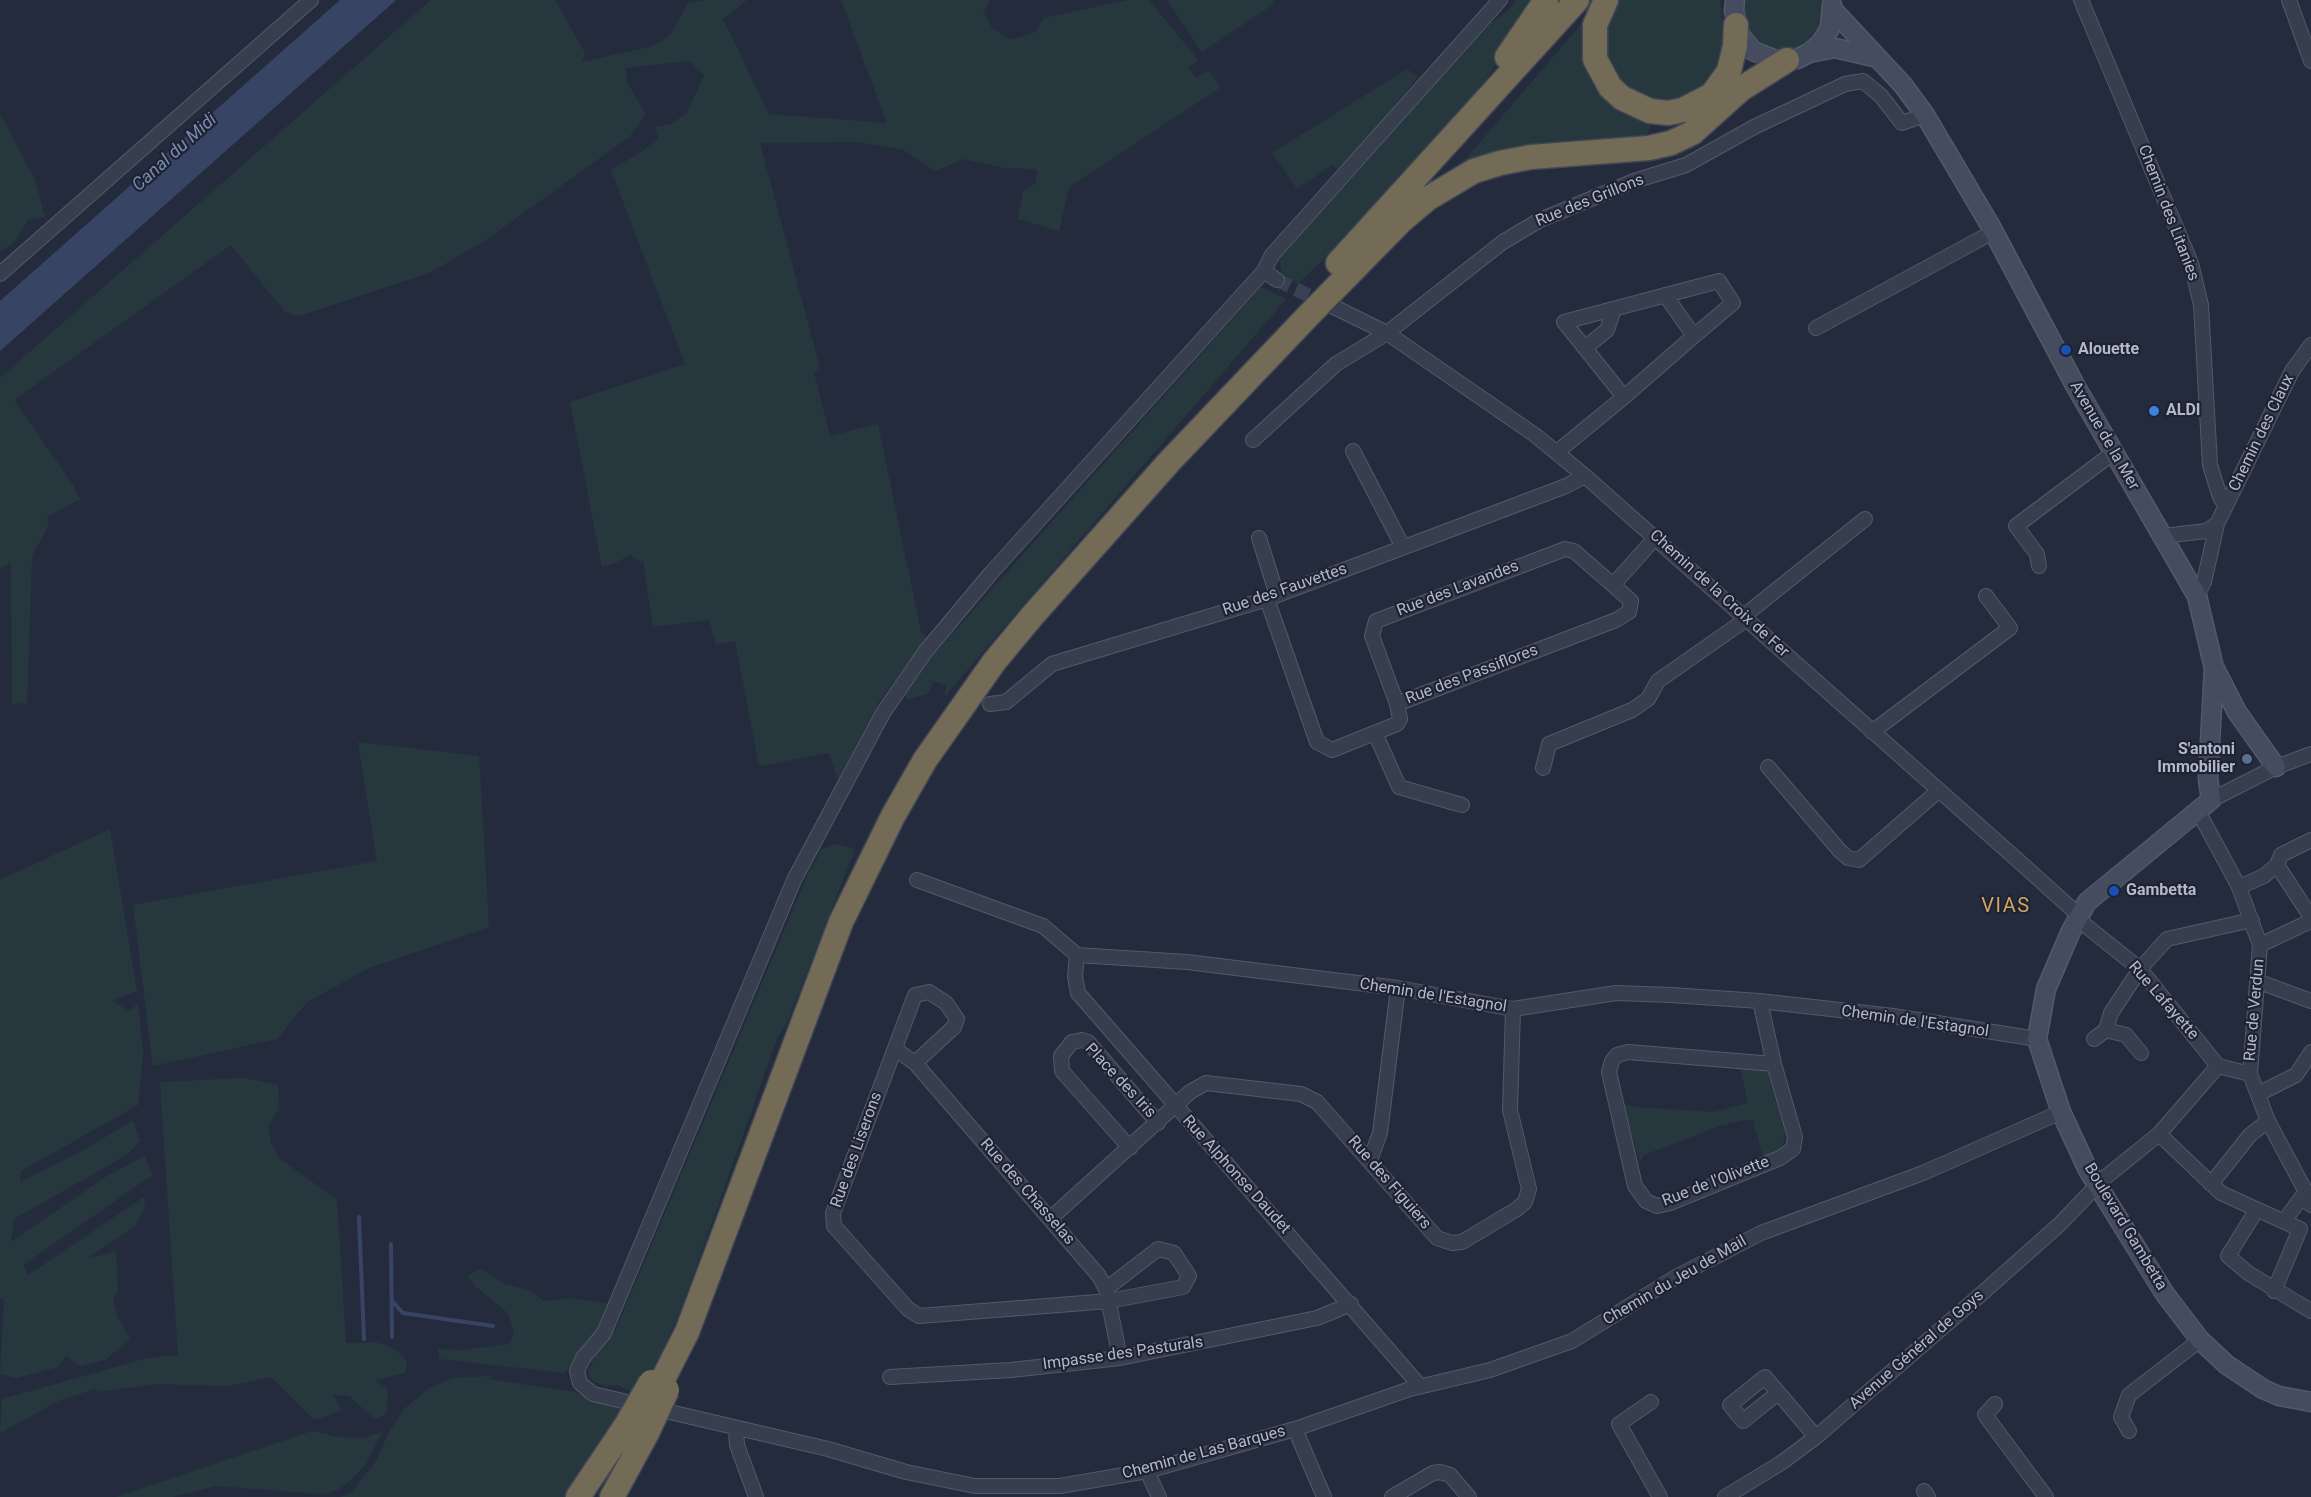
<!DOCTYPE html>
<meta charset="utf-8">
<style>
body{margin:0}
canvas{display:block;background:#242b3d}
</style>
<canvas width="2311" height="1497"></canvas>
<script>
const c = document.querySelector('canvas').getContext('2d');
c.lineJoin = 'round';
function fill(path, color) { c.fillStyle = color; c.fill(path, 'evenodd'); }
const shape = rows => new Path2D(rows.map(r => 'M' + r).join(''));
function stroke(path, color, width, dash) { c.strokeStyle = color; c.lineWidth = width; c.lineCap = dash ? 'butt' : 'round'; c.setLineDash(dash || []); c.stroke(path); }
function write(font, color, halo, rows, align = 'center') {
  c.font = font + ' Roboto,sans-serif'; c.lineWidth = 4.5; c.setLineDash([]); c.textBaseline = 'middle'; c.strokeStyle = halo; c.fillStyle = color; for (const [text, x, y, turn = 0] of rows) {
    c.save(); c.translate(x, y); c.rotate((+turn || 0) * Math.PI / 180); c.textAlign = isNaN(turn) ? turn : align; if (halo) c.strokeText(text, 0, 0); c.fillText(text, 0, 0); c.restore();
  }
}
const green = shape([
 [431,0,555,0,585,53,582,62,653,46,670,36,688,3,704,0,747,0,723,19,769,114,887,123,841,0,991,0,983,13,993,29,1011,40,1035,32,1044,18,1128,0,1149,0,1198,60,1188,68,1196,78,1208,70,1221,87,1069,187,1059,231,1018,219,1023,191,1036,183,1037,169,1005,168,963,159,935,171,902,149,856,142,760,143,820,368,814,373,830,436,878,424,921,632,927,638,880,700,838,780,829,753,759,766,735,641,716,645,709,620,653,627,643,561,638,561,630,555,613,564,602,567,570,402,685,364,611,170,644,150,658,138,655,127,671,124,687,113,704,75,689,61,625,68,628,84,646,115,629,137,483,242,429,273,299,316,285,312,231,245,14,400,73,485,80,499,47,517,48,527,32,556,27,703,12,704,11,562,0,569,0,378],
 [1167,0,1273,0,1274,4,1202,52],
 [1517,0,1536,0,1484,83,1436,140,1321,262,1297,284,1282,273,1279,259,1486,27,1506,12],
 [1616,0,1720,0,1726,54,1722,68,1699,93,1653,106,1614,77,1606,53,1606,32],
 [1746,0,1822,0,1821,25,1814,37,1800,47,1786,51,1773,50,1759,43,1749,31,1744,11],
 [1590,14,1606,98,1621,111,1652,123,1644,140,1428,191,1469,155],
 [1407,69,1418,77,1340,171,1332,165,1297,189,1272,153],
 [0,114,34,178,45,217,28,220,16,240,0,252],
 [1261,287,1286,299,945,696,946,685,933,681,928,694,906,700,905,687],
 [358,742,479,756,489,927,369,968,307,1002,277,1039,153,1066,133,905,377,861],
 [110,829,137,991,112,1000,129,1011,138,1004,143,1052,138,1105,21,1171,20,1182,78,1153,133,1121,140,1140,128,1154,14,1219,11,1242,107,1176,145,1156,152,1175,23,1265,28,1275,144,1197,145,1208,135,1226,86,1259,116,1251,118,1291,113,1300,118,1318,130,1339,105,1360,80,1366,66,1356,58,1367,17,1378,0,1374,4,1300,0,1297,0,880],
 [836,844,855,849,789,1018,777,1039,680,1312,661,1355,638,1395,618,1385,607,1386,596,1382,590,1378,588,1371,601,1346,616,1329,808,874,822,849],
 [1740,1067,1762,1069,1768,1073,1785,1134,1782,1149,1763,1157,1753,1120,1744,1120,1719,1126,1644,1155,1640,1163,1624,1104,1635,1107,1714,1112,1748,1103],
 [244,1078,278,1085,279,1108,268,1128,271,1143,279,1158,337,1200,346,1343,375,1342,391,1347,403,1356,407,1364,405,1373,375,1380,388,1390,386,1414,375,1419,349,1396,333,1395,342,1410,314,1420,271,1377,228,1386,157,1384,97,1392,95,1389,60,1400,0,1433,2,1399,148,1358,178,1355,160,1082],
 [481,1269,504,1284,530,1290,544,1301,571,1298,610,1304,599,1334,565,1373,439,1359,438,1349,463,1350,510,1344,514,1332,508,1313,475,1286,467,1276],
 [491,1376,487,1379,576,1392,599,1402,630,1408,572,1497,340,1497,352,1492,377,1460,388,1434,404,1409,429,1388,453,1378],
 [312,1431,338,1437,364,1438,382,1432,366,1464,352,1479,339,1489,323,1494,216,1486,173,1497,116,1497]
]);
const water = shape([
 [340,0,396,0,0,351,0,301]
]);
const stream = shape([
 [359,1217,364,1339],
 [391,1244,392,1337],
 [393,1302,403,1313,493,1326]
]);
const streetTunnel = shape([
 [1277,280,1326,304]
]);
const street = shape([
 [2081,0,2191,263,2201,305,2210,465,2220,497,2226,506],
 [2289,0,2311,61],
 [1264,271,991,573,925,652,883,713,794,880,604,1333,583,1358,577,1371,580,1383,593,1394,828,1449,906,1472,975,1486,1060,1486,1147,1471,1295,1429,1410,1389,1490,1370,1572,1341,1676,1277,1761,1233,1923,1173,2061,1112],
 [0,274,311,0],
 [1277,280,1264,271,1272,255,1500,0],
 [1665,295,1694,336],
 [1332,306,1387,333,1535,435,1585,476,2022,864,2073,910,2085,925,2140,969,2218,1066,2250,1074],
 [1816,328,1993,232],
 [1585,348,1607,330,1614,309],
 [1253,440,1336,364,1387,333,1503,242,1540,220,1634,181,1686,165,1754,127,1845,84,1863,81,1881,96,1902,123,1925,115],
 [1353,451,1403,547],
 [1557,452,1624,397,1694,336,1733,303,1719,281,1564,322,1624,397],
 [2163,536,2206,531,2217,524],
 [1259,538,1277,595],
 [2039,566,2037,554,2016,526,2113,453],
 [2197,596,2204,582,2217,524,2292,371,2311,345],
 [1267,599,1317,742,1332,750,1397,724,1400,719,1397,704,1616,620,1629,612,1631,601,1613,585,1656,537],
 [1745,615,1865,519],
 [990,704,1006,702,1052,664,1267,599,1566,486,1585,476],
 [1397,704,1372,636,1376,621,1565,549,1574,551,1613,585],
 [1872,732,2010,628,1986,596],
 [1376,735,1399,787,1462,805],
 [1768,767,1840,851,1848,858,1859,860,1937,792],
 [1543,768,1549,744,1632,710,1648,699,1658,681,1748,618],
 [2211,800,2276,767,2311,754],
 [2198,811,2239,887,2260,945,2250,1074,2268,1121,2306,1192,2302,1197,2311,1205],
 [2277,865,2311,917],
 [917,880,1043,926,1077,955,1187,962,1398,988,1513,1009,1616,993,1671,995,1760,1001,1893,1016,2037,1039],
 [2239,887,2264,876,2277,865,2281,855,2311,840],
 [2260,945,2311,921],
 [1077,955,1075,976,1078,993,1420,1386],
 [2257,981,2311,1001],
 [1760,1001,1774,1064,1795,1137,1793,1149,1780,1158,1670,1203,1657,1206,1646,1201,1635,1186,1609,1072,1612,1061,1617,1055,1628,1052,1774,1064],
 [2106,1030,2111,1013,2140,969,2167,939,2252,920],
 [2094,1039,2106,1030,2126,1035,2141,1053],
 [895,1049,915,1063,1099,1276,1106,1289,1120,1358],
 [915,1063,954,1027,957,1019,946,1003,929,992,915,995,833,1213,834,1226,908,1309,919,1316,1109,1301,1183,1287,1189,1276,1174,1253,1158,1249,1106,1289],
 [2258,1094,2296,1075,2311,1052],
 [2159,1134,2221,1193,2300,1229,2274,1291],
 [1130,1148,1062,1071,1061,1056,1072,1042,1082,1040,1088,1042,1158,1123],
 [1370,1160,1380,1133,1398,988],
 [2211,1184,2250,1135,2268,1121],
 [2256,1211,2228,1256,2248,1273,2311,1311],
 [1051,1218,1190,1092,1206,1083,1301,1094,1317,1102,1437,1238,1452,1243,1462,1242,1517,1209,1525,1202,1529,1189,1510,1110,1513,1009],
 [2284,1221,2302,1197],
 [890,1377,1011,1370,1120,1358,1317,1318,1351,1304],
 [1778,1393,1743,1421,1730,1405,1765,1377,1816,1437],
 [1651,1402,1619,1424,1660,1497],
 [1995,1404,1985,1415,2046,1497],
 [736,1429,737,1445,756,1497],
 [1295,1429,1324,1497],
 [2129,1431,2121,1417,2129,1395,2200,1340],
 [1147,1471,1159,1497],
 [1924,1491,1928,1497],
 [1392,1497,1433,1473,1440,1472,1450,1475,1469,1497],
 [1725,1497,1781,1463,1816,1437,1979,1296,2060,1224,2102,1180,2159,1134,2218,1066]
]);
const secondary = shape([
 [1735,0,1734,11,1740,35,1753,51,1776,60,1797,59,1809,53,1821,43,1830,28,1832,5],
 [1833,10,1903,85,1925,115,1990,225,2076,387,2197,596,2214,668,2208,779,2211,800,2087,902,2071,931,2046,989,2037,1039,2061,1112,2088,1170,2165,1294,2200,1340,2227,1365,2263,1389,2279,1396,2311,1402],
 [1809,53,1835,48,1878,58],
 [2215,669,2237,712,2276,767]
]);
const highway = shape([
 [1606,0,1595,25,1595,59,1610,87,1622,98,1650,111,1668,113,1683,110,1712,95,1729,71,1735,46,1736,25],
 [1507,57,1546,0],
 [1338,263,1577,0],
 [659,1387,687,1332,841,922,893,816,925,760,994,662,1033,615,1169,462,1307,317,1401,221,1427,199,1474,171,1500,163,1531,157,1649,148,1671,143,1692,133,1741,89,1787,60],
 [578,1497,627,1424],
 [612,1497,647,1433]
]);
const highwayBridge = shape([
 [627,1424,651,1382],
 [647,1433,667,1390]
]);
const markers = [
 [2066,350,6,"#1a4fb4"],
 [2154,411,6,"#3f7fe0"],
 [2247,759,6,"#5c6f8a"],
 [2114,891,6,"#1a4fb4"]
];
const streetNames = [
 ["Rue des Grillons",1590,201,-22],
 ["Chemin des Litanies",2168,213,69],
 ["Chemin des Claux",2262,433,-64],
 ["Avenue de la Mer",2104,436,60],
 ["Rue des Lavandes",1458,589,-21],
 ["Rue des Fauvettes",1285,590,-19],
 ["Chemin de la Croix de Fer",1719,594,42],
 ["Rue des Passiflores",1472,675,-21],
 ["Chemin de l'Estagnol",1433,996,9],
 ["Rue Lafayette",2163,1001,49],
 ["Rue de Verdun",2255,1010,-85],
 ["Chemin de l'Estagnol",1915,1022,8],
 ["Place des Iris",1120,1081,47],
 ["Rue des Liserons",857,1150,-70],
 ["Rue Alphonse Daudet",1236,1175,48],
 ["Rue de l'Olivette",1716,1182,-21],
 ["Rue des Figuiers",1389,1183,49],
 ["Rue des Chasselas",1027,1192,49],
 ["Boulevard Gambetta",2125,1227,59],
 ["Chemin du Jeu de Mail",1675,1281,-30],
 ["Avenue Général de Goys",1917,1350,-41],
 ["Impasse des Pasturals",1123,1354,-8],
 ["Chemin de Las Barques",1204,1453,-15]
];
const poiNames = [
 ["Alouette",2078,350],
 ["ALDI",2166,411],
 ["S'antoni",2235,750,"right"],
 ["Immobilier",2235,768,"right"],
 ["Gambetta",2126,891]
];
const waterNames = [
 ["Canal du Midi",175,153,-42]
];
const quarterNames = [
 ["VIAS",2006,907]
];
fill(green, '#26383e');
fill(water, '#374464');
stroke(stream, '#374464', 4);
stroke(streetTunnel, '#394052', 14, [14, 7]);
stroke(street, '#535968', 16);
stroke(secondary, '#535968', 21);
stroke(highway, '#404655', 27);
stroke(street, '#373e4d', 14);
stroke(secondary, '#454c60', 18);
stroke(highway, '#736b55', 24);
stroke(highwayBridge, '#404655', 27, []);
stroke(highwayBridge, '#736b55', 24);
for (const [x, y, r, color] of markers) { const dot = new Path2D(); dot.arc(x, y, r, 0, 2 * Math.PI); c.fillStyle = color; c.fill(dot); stroke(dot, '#1d2332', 2); }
write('16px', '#b3b9c8', '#1d2332', streetNames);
write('bold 16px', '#b3b9c8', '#1d2332', poiNames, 'left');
write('italic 18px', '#7b8bb0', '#1d2332', waterNames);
c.letterSpacing = '1.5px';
write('20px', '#d4a362', '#1d2332', quarterNames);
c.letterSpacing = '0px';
</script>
